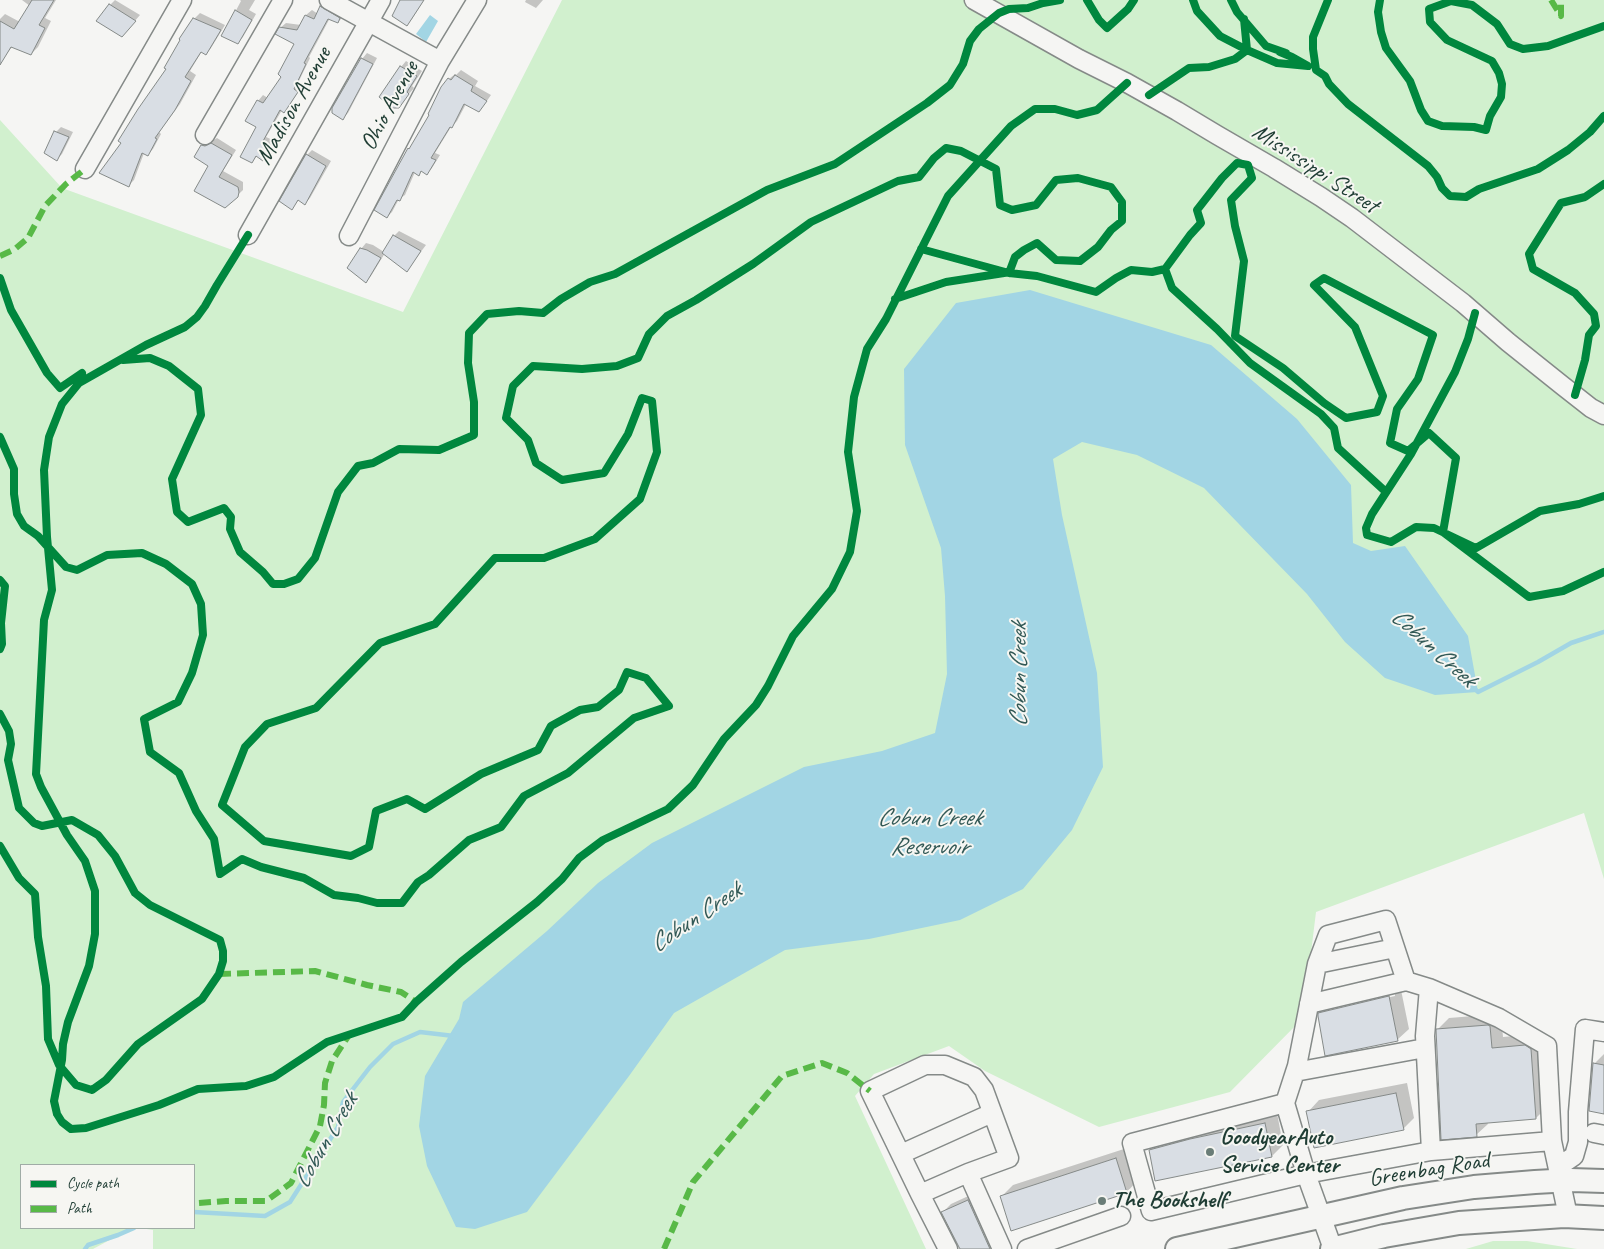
<!DOCTYPE html>
<style>
body{margin:0}
#map{position:relative;width:1604px;height:1249px;overflow:hidden;background:#f5f5f3;font-family:Caveat,sans-serif}
canvas{display:block}
.legend{position:absolute;left:20px;top:1164px;width:175px;height:65px;box-sizing:border-box;background:#f6f6f2;border:1px solid #a0aca6;margin:0;padding:6px 9px;list-style:none;font-size:15px;color:#1f3d34}
.legend li{display:flex;align-items:center;gap:10px;height:25px}
.legend b{width:25px;border:1px solid #a0aca6}
</style>
<div id="map">
<canvas width="1604" height="1249"></canvas>
<ul class="legend">
<li><b style="height:6px;background:#00873e"></b>Cycle path</li>
<li><b style="height:6px;background:#58b947"></b>Path</li>
</ul>
</div>
<script>
const c = document.querySelector('canvas').getContext('2d');
c.lineJoin = 'round';
function fill(path, color) { c.fillStyle = color; c.fill(path, 'evenodd'); }
const shape = rows => new Path2D(rows.map(r => 'M' + r).join(''));
function stroke(path, color, width, dash) { c.strokeStyle = color; c.lineWidth = width; c.lineCap = dash ? 'butt' : 'round'; c.setLineDash(dash || []); c.stroke(path); }
function write(font, color, halo, rows, align = 'center') {
  c.font = font + ' Caveat,sans-serif'; c.lineWidth = 4; c.setLineDash([]); c.textBaseline = 'middle'; c.strokeStyle = halo; c.fillStyle = color; for (const [text, x, y, turn = 0] of rows) {
    c.save(); c.translate(x, y); c.rotate((+turn || 0) * Math.PI / 180); c.textAlign = isNaN(turn) ? turn : align; if (halo) c.strokeText(text, 0, 0); c.fillText(text, 0, 0); c.restore();
  }
}
const green = shape([
 [562,0,1604,0,1604,879,1584,813,1316,912,1303,1018,1230,1092,1099,1127,985,1071,949,1046,874,1074,855,1096,926,1249,153,1249,153,1230,140,1228,194,1228,194,1165,21,1165,21,1228,132,1228,93,1249,0,1249,0,120,62,188,403,312],
 [1493,1241,1527,1241,1577,1249,1466,1249]
]);
const water = shape([
 [430,15,438,21,426,42,416,34],
 [1030,290,1211,345,1297,419,1351,485,1353,543,1371,551,1405,546,1468,636,1478,692,1435,695,1385,678,1345,642,1307,594,1204,488,1137,455,1082,442,1053,459,1062,515,1097,673,1103,767,1072,830,1023,889,960,920,869,939,785,950,674,1013,629,1076,527,1212,475,1229,456,1227,427,1166,419,1126,425,1076,459,1019,463,1002,547,931,598,883,652,843,804,767,882,751,935,733,947,674,945,596,941,548,905,445,904,369,956,303]
]);
const shadow = shape([
 [22,0,56,0,45,18,51,21,38,47,31,54,13,46,2,59,0,57,0,19,5,14,20,22,30,6],
 [115,0,140,15,127,30,110,5],
 [240,0,255,0,249,10,256,14,243,37,238,42,223,35,241,1],
 [402,0,424,0,412,19,407,25],
 [526,0,543,0,536,8,525,2],
 [327,2,343,17,338,22,330,18,309,57,310,58,298,83,302,86,289,106,282,110,266,137,275,141,268,154,263,159,257,156,252,162,257,127,258,101,263,95,268,98,283,77,295,44,280,28,286,23,301,25,306,15,312,10,318,14,322,7],
 [200,13,225,25,211,48,206,54,202,51,190,71,196,75,180,104,159,132,161,134,153,149,148,154,144,153,134,180,129,185,123,142,168,69,194,19],
 [367,53,377,58,348,113,343,118,362,59],
 [406,61,422,71,412,86,414,88,398,107,401,67],
 [461,70,478,81,475,86,491,95,484,105,466,104,457,121,451,127,435,153,440,155,432,168,427,173,422,170,418,174,415,172,405,195,399,199,392,212,387,217,412,146,449,79,455,74,456,75],
 [61,127,73,132,62,154,57,159,56,132],
 [217,138,236,150,223,171,243,182,243,190,225,207,202,146,208,140,212,141],
 [312,150,331,161,310,198,305,203,299,200,292,208,307,155],
 [399,231,426,245,407,270,385,253,371,276,366,281,361,249,366,243,373,245,384,252,394,236],
 [1400,985,1409,1029,1397,1040,1319,1013,1331,1002],
 [1395,993,1395,996,1329,1011,1329,1009],
 [1499,1014,1501,1015,1503,1037,1536,1034,1547,1107,1536,1118,1487,1122,1488,1124,1476,1135,1438,1029,1449,1018],
 [1604,1054,1604,1113,1594,1064],
 [1407,1083,1414,1118,1403,1129,1308,1112,1319,1100],
 [1277,1113,1283,1145,1272,1156,1150,1150,1161,1139],
 [1127,1148,1138,1180,1127,1192,1012,1229,1001,1197,1013,1185],
 [977,1192,999,1241,990,1249,961,1249,943,1212,951,1204]
]);
const stream = shape([
 [1475,689,1478,692,1538,662,1571,643,1604,632],
 [194,1212,265,1216,290,1202,338,1127,343,1102,370,1067,393,1044,420,1032,454,1036],
 [85,1249,88,1245,118,1235,134,1228]
]);
const building = shape([
 [32,0,54,0,39,25,45,28,31,55,11,47,0,65,0,21,14,29,32,0],
 [400,0,424,0,407,26,392,16,400,0],
 [109,4,136,21,122,37,96,21,109,4],
 [320,6,340,18,338,23,328,19,304,63,306,64,294,89,298,92,284,113,280,110,262,143,270,147,263,161,256,156,252,163,240,157,256,127,245,121,257,100,263,103,281,77,278,74,294,44,275,34,279,27,297,30,305,15,314,19,320,6],
 [235,10,252,20,238,44,221,36,235,10],
 [193,18,221,30,206,55,201,52,185,77,191,81,175,110,155,138,157,139,148,156,142,153,129,187,99,173,121,143,118,141,138,109,166,69,164,68,180,40,179,39,193,18],
 [361,58,373,64,343,120,332,113,332,108,361,58],
 [400,66,417,76,407,92,409,94,399,108,393,108,379,97,400,66],
 [455,75,473,86,471,91,487,101,479,112,464,104,452,128,450,127,431,158,436,160,427,175,421,171,419,176,413,172,400,201,397,200,387,218,374,210,408,148,409,149,429,115,428,114,441,87,448,78,451,80,455,75],
 [54,131,69,137,57,161,44,153,54,131],
 [211,143,232,155,219,177,238,187,239,192,238,197,225,208,194,191,208,166,194,157,201,145,205,146,211,143],
 [306,154,326,166,305,205,298,200,292,210,279,201,306,154],
 [393,235,421,251,407,272,382,253,393,235],
 [360,248,367,250,381,258,366,283,347,268,360,248],
 [1389,996,1398,1041,1325,1056,1318,1016,1318,1013,1389,996],
 [1488,1025,1490,1026,1492,1048,1525,1045,1531,1049,1536,1119,1476,1124,1477,1137,1441,1140,1436,1029,1488,1025],
 [1593,1063,1604,1065,1604,1114,1589,1111,1593,1063],
 [1396,1093,1404,1130,1314,1148,1306,1111,1396,1093],
 [1265,1123,1272,1157,1155,1181,1149,1150,1190,1139,1265,1123],
 [1116,1158,1127,1193,1011,1231,1000,1196,1116,1158],
 [968,1200,990,1249,960,1249,941,1212,968,1200]
]);
const minor = shape([
 [329,0,440,61],
 [974,0,1079,59,1127,83,1177,111,1217,135,1274,168,1321,197,1352,218,1463,303,1508,342,1563,386,1591,408,1604,415],
 [205,135,283,0],
 [85,169,182,0],
 [248,235,381,0],
 [349,236,440,61,477,0],
 [1317,964,1395,948],
 [1429,988,1499,1018,1547,1046,1552,1141],
 [1309,1004,1406,981],
 [1295,1072,1425,1048],
 [1285,1103,1297,1066,1317,964,1328,935,1386,920,1406,981,1429,988,1425,1036,1431,1151],
 [1594,1133,1604,1135],
 [901,1154,992,1113],
 [1558,1167,1574,1156,1578,1142,1578,1112,1585,1029,1604,1032],
 [968,1173,1002,1249],
 [920,1194,968,1173,1009,1158,984,1090,974,1077,945,1065,925,1065,870,1091,920,1194,948,1249],
 [1027,1249,1121,1216],
 [1333,1249,1306,1174,1285,1103,1132,1143,1151,1211,1306,1174,1431,1151,1552,1141,1568,1216]
]);
const major = shape([
 [1177,1249,1403,1198,1474,1187,1535,1182,1571,1180,1604,1181],
 [1332,1249,1384,1236,1459,1223,1564,1216,1604,1218]
]);
const quiet = shape([
 [1551,0,1561,16,1561,0],
 [0,256,15,249,28,238,45,206,66,184,85,169],
 [219,974,315,971,367,985,401,992,416,1002],
 [199,1203,226,1201,266,1201,291,1183,320,1126,324,1105,325,1083,332,1061,349,1035],
 [664,1249,693,1182,782,1076,822,1063,847,1073,870,1091]
]);
const cycleway = shape([
 [1087,0,1099,20,1107,28,1128,9,1134,0],
 [1193,0,1197,11,1220,36,1247,50,1277,63,1308,66,1292,57,1280,52,1286,53,1266,46,1237,12,1231,0],
 [1328,0,1313,37,1313,49,1316,70,1325,76,1329,84,1348,104,1428,166,1437,177,1442,188,1450,196,1466,197,1479,189,1538,169,1568,150,1590,132,1604,116],
 [1380,0,1378,12,1381,32,1386,48,1410,81,1421,110,1428,121,1442,126,1474,127,1486,130,1490,116,1501,97,1502,84,1499,73,1492,61,1447,40,1430,22,1429,9,1451,1,1472,5,1497,24,1510,44,1523,49,1548,46,1604,26],
 [1149,95,1189,68,1209,67,1235,59,1247,50,1244,19],
 [248,235,217,285,205,306,197,317,185,327,146,345,79,383,62,404,49,437,44,470,47,537,52,590,44,620,36,774,41,787,67,835,85,861,95,891,95,934,89,966,68,1022,63,1044,62,1060,54,1101,57,1114,62,1122,71,1129,86,1128,159,1105,198,1089,246,1086,274,1077,327,1042,402,1017,416,1002,461,962,537,902,562,879,579,858,603,840,668,809,693,785,724,739,756,705,768,686,793,636,832,589,850,552,857,511,848,452,854,397,867,349,886,319,948,196,1011,126,1035,109,1055,109,1077,115,1097,110,1127,83],
 [921,249,1009,273,1037,276,1096,292,1116,278,1131,270,1152,272,1165,269],
 [1165,269,1190,235,1201,223,1197,210,1222,178,1237,163,1248,165,1252,178,1231,200,1235,226,1244,261,1235,336,1283,368,1324,403,1346,418,1377,412,1383,396,1355,327,1314,285,1324,278,1433,335,1418,379,1397,409,1390,443,1408,451,1429,433,1456,458,1443,532,1529,597,1563,591,1604,572],
 [1165,269,1172,288,1217,329,1250,363,1321,414,1334,428,1338,448,1386,492],
 [0,278,11,310,47,373,60,388,82,373],
 [895,299,946,282,1004,273],
 [1475,313,1468,339,1455,372,1411,454,1372,514,1366,528,1367,535,1391,542,1416,527,1434,528,1476,548,1540,511,1579,504,1604,496],
 [123,360,150,358,169,366,198,389,201,415,172,479,177,512,188,522,224,508,231,517,230,529,240,552,263,572,273,584,284,584,298,579,315,558,338,492,358,466,373,463,399,449,439,450,474,435,474,402,468,363,469,333,487,314,519,311,543,313,561,299,590,282,615,274,767,190,835,164,927,103,950,85,963,64,970,41,979,29,999,13,1009,9,1028,8,1043,3,1060,0],
 [1575,395,1585,360,1589,335,1596,326,1594,314,1575,293,1533,269,1529,254,1561,203,1585,197,1604,184],
 [0,437,14,469,14,494,17,514,24,526,38,536,66,567,77,570,107,555,142,553,166,564,192,584,201,604,203,635,192,673,178,702,144,719,150,752,179,773,196,811,214,839,220,874,242,859,261,867,304,878,334,895,358,898,377,903,402,903,418,882,429,875,469,840,501,827,524,796,568,773,634,718,669,706,646,678,627,672,619,690,598,707,580,710,551,726,538,750,481,774,425,809,407,799,376,811,369,847,351,856,264,841,222,805,245,747,267,724,316,708,380,643,435,624,495,558,544,558,595,539,640,499,657,452,652,401,642,398,628,434,604,473,562,480,536,463,528,440,506,418,513,386,533,366,582,369,617,366,638,358,649,334,667,316,696,300,753,264,811,222,898,181,919,177,934,158,946,148,961,151,996,169,1000,205,1012,210,1036,205,1056,180,1078,178,1111,187,1122,202,1122,221,1111,230,1098,247,1080,261,1056,260,1037,243,1024,250,1015,257,1009,273],
 [0,580,5,586,1,623,2,644,0,649],
 [0,714,9,731,11,744,8,760,19,808,34,823,42,826,72,820,98,835,115,856,135,893,150,905,220,940,223,951,223,961,219,974,202,999,138,1044,106,1080,92,1090,76,1085,59,1065,48,1039,46,986,38,937,35,894,19,878,0,846]
]);
const markers = [
 [1210,1152,5,"#6a7d77"],
 [1102,1201,5,"#6a7d77"]
];
const streetNames = [
 ["Madison Avenue",294,106,-61],
 ["Ohio Avenue",390,106,-62],
 ["Mississippi Street",1315,169,33],
 ["Greenbag Road",1429,1170,-9]
];
const poiNames = [
 ["GoodyearAuto",1220,1138],
 ["Service Center",1220,1166],
 ["The Bookshelf",1112,1201]
];
const waterNames = [
 ["Cobun Creek",1433,648,42],
 ["Cobun Creek",1019,675,-90],
 ["Cobun Creek",929,818],
 ["Reservoir",929,847],
 ["Cobun Creek",696,918,-34],
 ["Cobun Creek",326,1141,-60]
];
fill(green, '#d1f0ce');
fill(water, '#a2d5e4');
fill(shadow, '#0003');
stroke(stream, '#a2d5e4', 4.5);
fill(building, '#d9dee4');
stroke(building, '#858a88', 1);
stroke(minor, '#858a88', 21);
stroke(major, '#858a88', 26);
stroke(minor, '#f5f5f3', 18);
stroke(major, '#f5f5f3', 22);
stroke(quiet, '#58b947', 6, [12, 6]);
stroke(cycleway, '#00873e', 8);
for (const [x, y, r, color] of markers) { const dot = new Path2D(); dot.arc(x, y, r, 0, 2 * Math.PI); c.fillStyle = color; c.fill(dot); stroke(dot, '#f6f6f2', 2); }
write('24px', '#1f3d34', '#f6f6f2', streetNames);
write('bold 24px', '#1f3d34', '#f6f6f2', poiNames, 'left');
write('italic 25px', '#325956', '#f6f6f2', waterNames);
</script>
